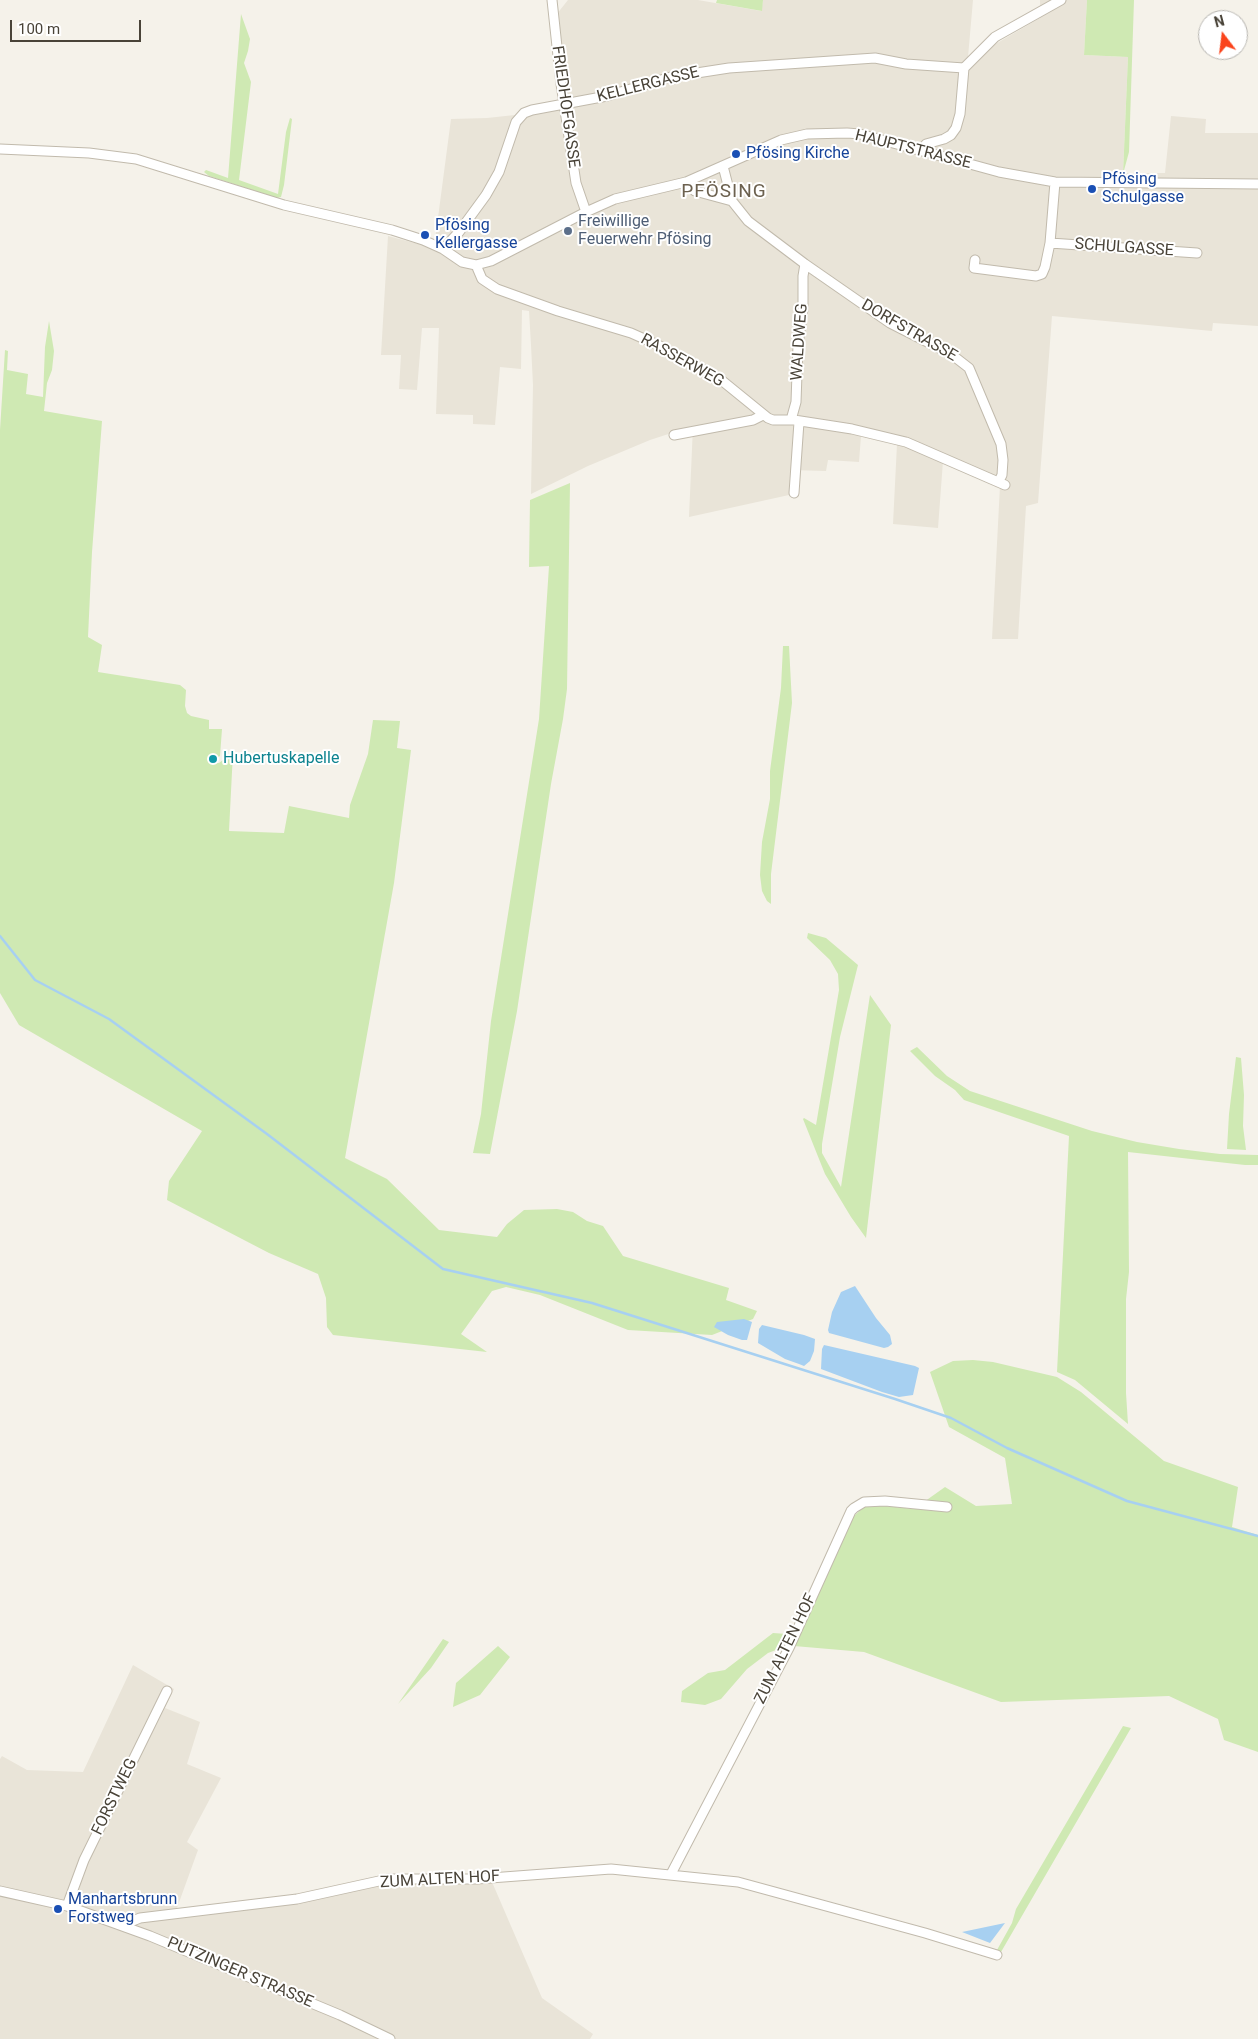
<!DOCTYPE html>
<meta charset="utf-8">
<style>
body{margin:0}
#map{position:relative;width:1258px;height:2039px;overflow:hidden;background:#f5f2ea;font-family:Roboto,sans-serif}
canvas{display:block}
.north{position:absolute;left:1198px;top:10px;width:50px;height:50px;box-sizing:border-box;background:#fff;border:1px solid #b6b4af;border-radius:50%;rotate:345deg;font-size:14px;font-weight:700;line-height:20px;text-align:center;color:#494338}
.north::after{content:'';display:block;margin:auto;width:18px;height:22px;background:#fa441c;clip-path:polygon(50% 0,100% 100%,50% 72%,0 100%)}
.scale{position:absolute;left:10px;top:20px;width:131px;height:22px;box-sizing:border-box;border:2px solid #494338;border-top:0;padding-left:6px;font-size:15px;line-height:18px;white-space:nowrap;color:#494338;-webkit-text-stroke:4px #fff;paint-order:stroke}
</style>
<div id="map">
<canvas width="1258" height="2039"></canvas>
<div class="north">N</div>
<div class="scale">100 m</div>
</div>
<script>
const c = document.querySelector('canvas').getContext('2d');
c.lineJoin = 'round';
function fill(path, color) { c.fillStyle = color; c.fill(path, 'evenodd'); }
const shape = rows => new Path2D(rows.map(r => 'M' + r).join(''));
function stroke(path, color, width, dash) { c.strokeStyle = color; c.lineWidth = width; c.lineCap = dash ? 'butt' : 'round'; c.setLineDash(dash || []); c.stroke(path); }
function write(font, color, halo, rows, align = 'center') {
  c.font = font + ' Roboto,sans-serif'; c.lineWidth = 4; c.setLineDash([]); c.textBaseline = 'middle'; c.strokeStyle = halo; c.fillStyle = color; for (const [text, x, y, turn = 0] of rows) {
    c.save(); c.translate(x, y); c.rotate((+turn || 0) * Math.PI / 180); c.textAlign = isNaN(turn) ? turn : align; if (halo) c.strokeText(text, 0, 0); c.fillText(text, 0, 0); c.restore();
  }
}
const residential = shape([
 [568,0,698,0,761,11,763,0,973,0,968,57,974,63,987,49,1040,18,1040,0,1087,0,1084,55,1128,57,1123,173,1165,173,1171,116,1206,119,1205,133,1258,133,1258,326,1213,323,1212,331,1052,316,1038,503,1026,506,1018,639,992,639,1000,486,943,461,938,528,893,524,897,444,861,436,859,462,828,460,826,471,790,470,789,495,689,517,693,426,650,440,588,466,531,494,533,385,531,345,529,311,522,310,521,369,500,367,495,425,473,424,473,415,436,414,439,328,422,328,417,390,399,389,401,355,381,355,388,236,434,248,451,119,487,118,570,109,564,82,556,15],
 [133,1665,174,1689,165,1708,200,1722,187,1764,221,1778,187,1842,198,1850,173,1919,386,1884,492,1882,542,1998,593,2034,590,2039,0,2039,0,1759,2,1756,27,1770,83,1772]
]);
const green = shape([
 [717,0,763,0,762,11,716,3],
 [1087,0,1134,0,1129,152,1123,174,1128,57,1084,55],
 [241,14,250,39,248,51,244,63,251,82,239,180,278,194,286,132,290,118,292,119,284,185,281,197,277,198,209,176,204,172,206,170,228,178],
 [49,321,54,351,52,370,47,383,44,411,102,421,92,552,88,637,102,645,98,672,180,685,186,690,185,706,187,713,191,716,209,720,209,729,222,729,220,756,209,763,219,763,233,752,229,831,284,833,289,806,349,818,350,805,368,754,373,720,400,721,397,748,411,750,394,883,345,1158,387,1179,439,1230,497,1237,507,1224,524,1210,557,1209,573,1212,587,1221,603,1226,623,1256,729,1288,726,1300,757,1311,753,1319,712,1335,628,1330,540,1295,506,1287,492,1291,461,1334,487,1352,333,1335,327,1327,326,1298,318,1274,269,1253,167,1200,169,1181,202,1131,19,1025,0,993,0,430,5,350,8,351,7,370,28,374,26,394,43,397,45,347],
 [570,483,567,689,563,719,551,784,517,1011,490,1154,473,1153,481,1114,491,1021,539,719,549,566,529,567,530,500],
 [783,646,789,646,792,703,771,874,771,904,767,901,762,891,760,875,762,842,770,799,770,771,781,688],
 [808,933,826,938,858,965,840,1037,822,1144,822,1153,841,1187,870,995,891,1025,866,1238,851,1217,825,1174,803,1119,804,1118,816,1125,839,990,838,974,830,960,807,938],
 [917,1047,947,1076,970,1091,1092,1131,1137,1142,1179,1149,1220,1154,1258,1155,1258,1165,1245,1165,1128,1152,1129,1272,1126,1299,1126,1393,1128,1424,1075,1380,1057,1372,1069,1136,964,1100,955,1090,935,1076,910,1051],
 [1236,1057,1241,1058,1244,1095,1243,1126,1246,1150,1227,1149,1229,1114],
 [973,1360,993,1362,1057,1377,1081,1392,1164,1461,1238,1487,1232,1527,1258,1535,1258,1752,1224,1740,1218,1719,1169,1696,1001,1702,864,1652,794,1646,854,1516,867,1504,914,1509,945,1487,976,1506,1012,1504,1005,1458,949,1427,930,1372,953,1361],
 [773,1633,787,1634,776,1650,768,1653,747,1669,721,1699,705,1705,681,1702,682,1691,708,1673,725,1670],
 [443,1639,449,1642,431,1668,398,1704],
 [498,1646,510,1657,480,1695,453,1707,456,1683],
 [1123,1726,1131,1728,1001,1952,997,1950,1012,1923,1016,1909]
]);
const water = shape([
 [855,1286,876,1318,890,1335,892,1344,888,1347,884,1348,829,1333,828,1330,832,1312,841,1292],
 [744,1319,752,1322,747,1340,742,1340,728,1335,714,1327,717,1322],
 [762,1325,804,1335,815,1339,814,1351,810,1361,804,1366,799,1364,785,1359,758,1343,759,1329],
 [824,1345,915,1366,919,1368,913,1395,899,1397,882,1392,821,1369,822,1349],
 [1005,1923,990,1943,962,1932]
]);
const stream = shape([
 [0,936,35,980,109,1019,267,1134,443,1269,592,1303,895,1399,951,1418,1007,1448,1127,1501,1258,1536]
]);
const minor = shape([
 [552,0,561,84,576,183,586,212],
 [0,149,89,153,136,159,284,205,392,230,423,240,443,249,462,262,476,265,491,261,586,212,615,199,686,182,781,140,807,134,847,133,860,134,999,172,1055,182,1258,184],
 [922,151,926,144,944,139,951,135,956,128,960,114,964,68,995,37,1061,0],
 [723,166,732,201,748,221,805,264,890,323,951,354,969,368,1001,444,1003,460,1002,475,999,481],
 [686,182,695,191,732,201],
 [1050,243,1197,253],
 [443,249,459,232,486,195,499,172,516,122,524,113,532,110,607,96,671,77,729,68,875,58,906,64,964,68],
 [975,260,974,268,1036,276,1042,274,1045,267,1050,243,1055,182],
 [476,265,482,279,497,289,558,311,631,333,658,345,720,379,768,418,773,420,794,420,852,429,906,442,1005,485],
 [791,420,796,402,798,345,803,309,803,276,805,264],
 [674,435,753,420,763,415],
 [794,493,799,422],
 [671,1874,789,1648,851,1511,854,1508,864,1502,885,1501,947,1507],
 [0,1891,67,1906,150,1936,340,2015,390,2039],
 [67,1906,84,1860,167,1691],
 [123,1925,140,1918,297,1899,388,1879,477,1879,611,1869,738,1882,925,1933,997,1955]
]);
const markers = [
 [736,154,5,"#1a4fb4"],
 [1092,189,5,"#1a4fb4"],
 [568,231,5,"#5c6f8a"],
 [425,235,5,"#1a4fb4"],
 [213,759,5,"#0f9aa8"],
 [58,1909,5,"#1a4fb4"]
];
const streetNames = [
 ["KELLERGASSE",648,85,-14],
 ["FRIEDHOFGASSE",565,107,82],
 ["HAUPTSTRASSE",913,150,14],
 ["SCHULGASSE",1124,248,4],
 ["DORFSTRASSE",909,331,30],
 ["WALDWEG",800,342,-86],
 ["RASSERWEG",682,361,29],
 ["ZUM ALTEN HOF",786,1649,-64],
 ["FORSTWEG",115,1797,-64],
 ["ZUM ALTEN HOF",440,1880,-3],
 ["PUTZINGER STRASSE",240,1973,23]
];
const transitNames = [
 ["Pfösing Kirche",746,154],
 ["Pfösing",1102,180],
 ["Schulgasse",1102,198],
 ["Pfösing",435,226],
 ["Kellergasse",435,244],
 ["Manhartsbrunn",68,1900],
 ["Forstweg",68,1918]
];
const serviceNames = [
 ["Freiwillige",578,222],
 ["Feuerwehr Pfösing",578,240]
];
const cultureNames = [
 ["Hubertuskapelle",223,759]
];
const quarterNames = [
 ["PFÖSING",724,192]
];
fill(residential, '#e9e4d8');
fill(green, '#cfe9b3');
fill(water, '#a7d0f1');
stroke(stream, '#a7d0f1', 2.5);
stroke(minor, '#c1baac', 11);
stroke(minor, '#fff', 9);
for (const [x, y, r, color] of markers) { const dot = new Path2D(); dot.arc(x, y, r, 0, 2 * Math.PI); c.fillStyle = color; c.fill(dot); stroke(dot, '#fff', 2); }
write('16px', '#494338', '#fff', streetNames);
write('16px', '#164399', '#fff', transitNames, 'left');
write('16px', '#4e5e75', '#fff', serviceNames, 'left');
write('16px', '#0d838f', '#fff', cultureNames, 'left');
c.letterSpacing = '1px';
write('19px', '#6c614f', '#fff', quarterNames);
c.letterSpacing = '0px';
</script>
